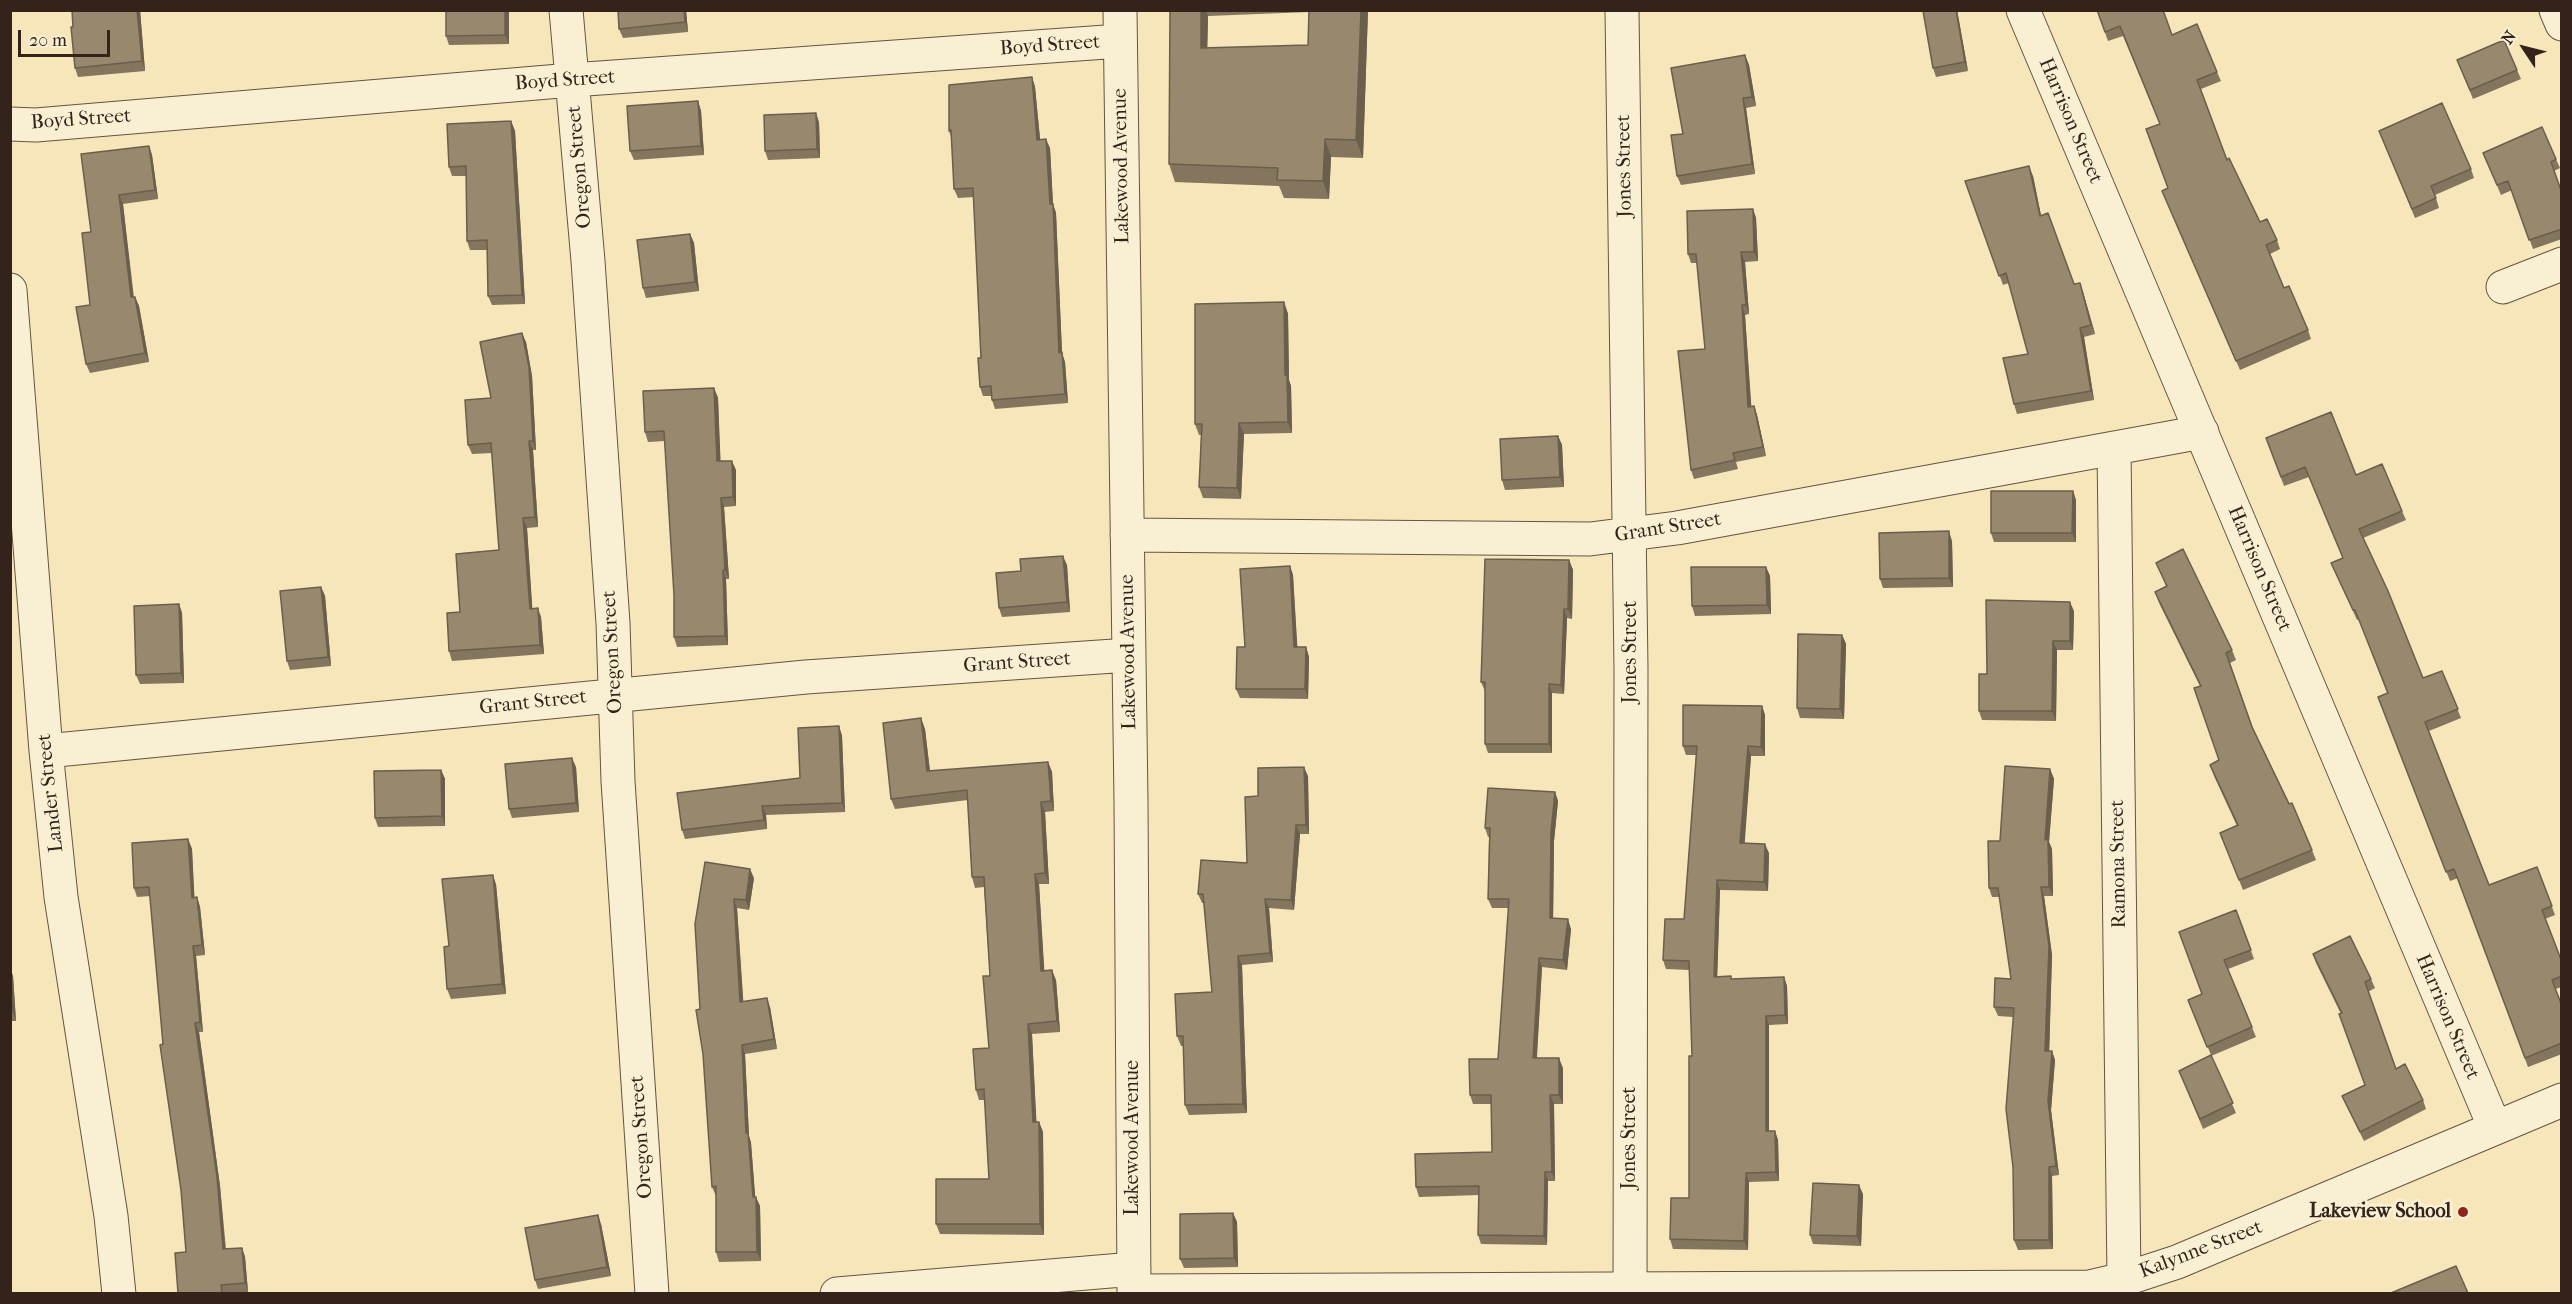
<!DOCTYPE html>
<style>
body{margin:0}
#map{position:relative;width:2572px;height:1304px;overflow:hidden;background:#f6e6b9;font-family:"IM FELL French Canon",serif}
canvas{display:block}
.frame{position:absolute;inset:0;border:12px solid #33231b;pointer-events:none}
.north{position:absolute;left:2494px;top:18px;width:60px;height:60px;-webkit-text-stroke:4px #f9efd2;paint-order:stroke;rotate:305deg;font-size:16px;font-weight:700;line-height:24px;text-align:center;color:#33231b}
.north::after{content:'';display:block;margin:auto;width:21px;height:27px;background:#33231b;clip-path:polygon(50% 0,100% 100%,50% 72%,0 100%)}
.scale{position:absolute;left:18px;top:30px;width:92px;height:27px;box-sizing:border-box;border:3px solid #33231b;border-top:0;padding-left:8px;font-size:18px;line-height:21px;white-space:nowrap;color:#33231b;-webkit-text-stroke:4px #f9efd2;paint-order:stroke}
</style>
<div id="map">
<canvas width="2572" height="1304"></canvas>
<div class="frame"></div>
<div class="north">N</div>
<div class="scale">20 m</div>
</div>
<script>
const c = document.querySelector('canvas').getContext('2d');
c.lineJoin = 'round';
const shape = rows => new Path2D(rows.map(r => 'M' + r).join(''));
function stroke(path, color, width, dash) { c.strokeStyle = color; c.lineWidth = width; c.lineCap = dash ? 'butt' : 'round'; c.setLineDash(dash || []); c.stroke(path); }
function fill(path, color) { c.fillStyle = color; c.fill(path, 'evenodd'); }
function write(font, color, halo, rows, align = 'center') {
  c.font = font + ' "IM FELL French Canon",serif'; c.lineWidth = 6; c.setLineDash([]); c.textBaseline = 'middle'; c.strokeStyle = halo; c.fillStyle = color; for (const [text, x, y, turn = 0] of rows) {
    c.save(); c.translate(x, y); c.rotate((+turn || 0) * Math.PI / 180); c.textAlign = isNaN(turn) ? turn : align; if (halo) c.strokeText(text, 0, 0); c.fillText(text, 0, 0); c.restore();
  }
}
const minor = shape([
 [566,10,588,261,613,623,618,781,652,1294],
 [1120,10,1131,801,1134,1294],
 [1622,10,1631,669,1630,1294],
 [2023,10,2495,1128],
 [10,124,36,125,572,80,1120,41],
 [2503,287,2562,264],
 [10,290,46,751,61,897,111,1216,119,1294],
 [2114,448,2124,1279],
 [1127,535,1590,539,1677,528,2202,432],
 [46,751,806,677,1129,655],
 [1134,1291,2089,1287,2128,1278,2177,1262,2562,1100],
 [837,1294,1134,1269]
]);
const tertiary = shape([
 [2556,10,2562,24]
]);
const wall = shape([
 [72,10,140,10,145,71,78,77,75,68],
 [509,10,509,44,449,45,446,36],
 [618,10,686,10,688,32,623,38,619,29],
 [1170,10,1368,10,1363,158,1331,157,1329,199,1284,198,1279,186,1175,182,1169,164],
 [1309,12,1308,45,1207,48,1208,16],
 [1927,10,1957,10,1968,71,1936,77,1933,68],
 [2097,10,2172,35,2217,72,2221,81,2201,89,2227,160,2260,222,2277,240,2280,249,2270,254,2284,288,2308,330,2311,339,2240,370,2162,191,2168,188,2160,124,2123,36,2108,41],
 [1745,55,1749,65,1756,106,1746,108,1755,174,1681,185,1677,176,1683,134],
 [2457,60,2517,70,2521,79,2473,99],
 [1032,77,1035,87,1040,139,1050,148,1053,204,1056,213,1062,353,1065,362,1068,403,995,409,992,400,991,396,983,396,980,387,981,358,974,197,958,198,954,189,952,139,949,131],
 [698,101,701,111,704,155,634,160,630,151],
 [511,121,515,131,525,304,492,305,488,296,487,250,470,250,467,241,466,176,452,176,449,167],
 [819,122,820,158,768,160,765,151],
 [2379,131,2471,169,2474,178,2435,195,2439,208,2415,218],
 [149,146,152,155,158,199,123,204,133,297,135,297,139,306,149,362,90,373,86,364,90,305,91,232],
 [2483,153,2556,159,2560,168,2554,171,2562,193,2562,239,2533,249,2512,190,2501,195],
 [2033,176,2041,216,2074,284,2083,292,2095,334,2084,337,2094,400,2017,414,2014,404,2028,354,2009,283,2003,285,1965,181],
 [1753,209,1756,218,1758,261,1745,262,1749,314,1745,315,1751,407,1754,406,1757,415,1766,456,1736,462,1738,469,1694,479,1691,470,1705,349,1697,263,1691,263,1688,254],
 [690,234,694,243,699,291,646,298,643,288],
 [1284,302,1288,314,1289,380,1291,386,1292,433,1244,434,1241,499,1203,498,1199,487,1201,435,1199,435,1195,424],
 [526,342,532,376,536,450,533,450,538,527,527,528,532,608,541,617,544,654,452,661,449,651,460,612,499,550,492,453,472,454,468,445,491,398],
 [714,388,718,398,720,461,736,470,736,506,724,507,729,579,726,579,728,645,677,647,674,637,674,595,665,441,648,442,645,432],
 [1558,436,1562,445,1564,487,1505,490,1502,480],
 [2266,438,2356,475,2402,511,2406,520,2363,538,2423,678,2442,671,2461,718,2429,731,2489,885,2537,867,2555,915,2545,919,2562,962,2562,987,2555,989,2562,1006,2562,1054,2528,1067,2458,878,2450,881,2378,697,2387,693,2359,619,2357,620,2331,563,2343,558,2309,477,2284,486],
 [2073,491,2076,500,2076,542,1994,542,1991,533],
 [1952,541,1953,587,1883,588,1880,579],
 [1569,560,1573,570,1572,619,1567,618,1564,694,1552,693,1552,753,1488,753,1485,744,1485,691,1481,682],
 [2156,563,2232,650,2236,660,2230,663,2253,728,2312,850,2316,860,2243,890,2220,833,2237,826,2214,776,2210,765,2219,760,2200,686,2159,603,2155,592,2166,586],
 [1067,565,1070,612,1002,617,999,608,1021,571],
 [1290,566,1293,575,1297,647,1306,647,1309,657,1308,699,1240,698,1236,689,1245,647],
 [1766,567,1770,576,1771,614,1695,616,1692,606],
 [321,587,325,596,331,666,290,670,287,661],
 [179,604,182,613,184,683,140,684,136,675],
 [2074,611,2073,650,2057,650,2056,721,1982,720,1979,711,1987,674],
 [1842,635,1846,644,1844,719,1800,718,1797,708],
 [1762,706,1765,715,1765,756,1751,756,1744,844,1769,853,1768,891,1720,890,1717,976,1731,976,1732,979,1784,977,1787,986,1788,1024,1769,1025,1769,1131,1775,1131,1778,1140,1779,1181,1749,1182,1748,1250,1673,1249,1670,1239,1689,1198,1692,1056,1689,970,1666,969,1663,960,1684,919,1696,755,1686,755,1683,746],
 [839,726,842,736,845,812,766,815,767,829,685,839,682,830,800,778],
 [925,729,930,771,1048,762,1052,772,1054,811,1045,812,1049,884,1039,884,1044,971,1056,980,1060,1032,1032,1034,1036,1122,1039,1122,1043,1132,1044,1235,940,1234,936,1224,989,1179,985,1100,979,1100,976,1090,989,1048,990,976,984,887,975,888,972,877,968,800,895,809,891,799],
 [576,767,579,812,512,818,509,809],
 [2050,769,2054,779,2049,842,2052,849,2053,896,2044,896,2052,955,2049,1051,2052,1051,2055,1060,2051,1110,2059,1175,2052,1176,2053,1249,2018,1250,2014,1240,2013,1017,1998,1016,1994,1007,2011,979,1999,897,1992,897,1989,888,2000,841],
 [441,770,445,779,445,826,378,827,375,818],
 [1308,776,1309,834,1300,834,1294,910,1269,908,1273,962,1242,965,1247,1113,1189,1115,1185,1105,1184,1046,1181,1046,1177,1036,1212,992,1204,903,1202,903,1198,894,1247,863],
 [1555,792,1558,801,1554,841,1553,918,1571,929,1567,970,1542,967,1537,1058,1563,1068,1563,1104,1554,1104,1555,1181,1548,1181,1547,1245,1481,1244,1478,1235,1479,1195,1419,1197,1416,1187,1492,1152,1491,1104,1473,1104,1470,1095,1498,1059,1509,908,1492,908,1488,899,1489,837,1488,837,1485,828],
 [188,839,192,849,194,898,197,897,200,907,205,955,196,956,203,1032,199,1032,220,1186,226,1249,242,1248,245,1257,248,1292,235,1293,178,1293,186,1252,181,1190,163,1044,150,896,137,897,134,888],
 [754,878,749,910,737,908,743,1002,770,1007,777,1049,745,1054,749,1136,751,1143,755,1197,760,1206,761,1261,719,1262,716,1252,716,1196,712,1187,695,924],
 [496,884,506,994,451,999,447,989,449,946],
 [2236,910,2254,959,2228,969,2256,1037,2211,1056,2236,1113,2203,1129,2179,1071,2211,1055,2188,1000,2202,994],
 [2313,954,2371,979,2375,988,2368,992,2396,1069,2423,1100,2426,1109,2364,1141,2346,1105,2342,1096,2365,1085,2341,1014,2316,963],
 [10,968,13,976,16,1021,10,1021],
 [1863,1194,1861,1246,1813,1244,1810,1235],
 [1233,1213,1237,1222,1238,1267,1184,1268,1180,1259],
 [601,1224,611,1276,538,1289,535,1280]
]);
const shadedWall = shape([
 [137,10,140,10,145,71,142,61],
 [505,10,509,10,509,44,505,35],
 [684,10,686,10,688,32,685,22],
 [1201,10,1206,10,1208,16,1207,66,1201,48],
 [1361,10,1368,10,1363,158,1356,140],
 [1956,10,1957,10,1958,15,1968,71,1965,62],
 [1745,55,1749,65,1756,106,1752,97],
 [1032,77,1035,87,1041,149,1037,140],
 [1743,98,1746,108,1755,174,1752,164],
 [698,101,701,111,704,155,701,146],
 [816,113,819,122,820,158,817,149],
 [511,121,515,131,525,304,522,295],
 [1046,139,1050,148,1053,204,1056,213,1062,353,1065,362,1068,403,1065,394,1059,353],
 [1325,139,1331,157,1329,199,1323,181],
 [149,146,152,155,158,199,155,190],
 [2029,166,2033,176,2043,225,2040,216],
 [119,195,123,204,135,307,131,297],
 [1753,209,1756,218,1758,261,1754,252],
 [690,234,694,243,699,291,695,282],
 [1741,252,1745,262,1749,314,1746,305],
 [2080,283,2083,292,2095,334,2091,325],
 [135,297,139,306,149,362,145,353],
 [1284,302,1288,314,1289,380,1291,386,1292,433,1288,422,1285,375],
 [1742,305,1745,315,1752,416,1748,407],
 [2080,328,2084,337,2094,400,2091,391],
 [522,333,526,342,532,376,536,450,533,441],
 [714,388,718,398,721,471,717,461],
 [1754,406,1757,415,1766,456,1763,447],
 [1239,423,1244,434,1241,499,1237,488],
 [1558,436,1562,445,1564,487,1560,477],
 [529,441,533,450,538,527,535,517],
 [732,461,736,470,736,506,733,497],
 [2073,491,2076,500,2076,542,2072,533],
 [721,498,724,507,729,579,725,570],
 [523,518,527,528,533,618,530,609],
 [1949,531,1952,541,1953,587,1949,578],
 [1063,556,1067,565,1070,612,1067,602],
 [1569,560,1573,570,1572,619,1568,609],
 [1290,566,1293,575,1298,657,1294,647],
 [1766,567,1770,576,1771,614,1767,605],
 [723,570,726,579,728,645,725,636],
 [321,587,325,596,331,666,328,657],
 [2070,602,2074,611,2073,650,2070,641],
 [179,604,182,613,184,683,181,673],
 [538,608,541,617,544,654,540,645],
 [1564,609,1567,618,1564,694,1561,685],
 [1842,635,1846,644,1844,719,1840,709],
 [2053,641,2057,650,2056,721,2052,711],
 [1306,647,1309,657,1308,699,1305,689],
 [1549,684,1552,693,1552,753,1549,744],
 [1762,706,1765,715,1765,756,1761,747],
 [921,718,925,729,931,781,927,771],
 [839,726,842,736,845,812,842,803],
 [1748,746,1751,756,1744,853,1740,843],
 [572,758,576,767,579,812,576,803],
 [1048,762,1052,772,1054,811,1051,801],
 [1304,767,1308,776,1309,834,1306,825],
 [2050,769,2054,779,2049,842,2052,849,2053,896,2049,887,2045,840],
 [441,770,445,779,445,826,442,816],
 [1555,792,1558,801,1554,841,1553,927,1550,918,1551,832],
 [1041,802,1045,812,1049,884,1045,873],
 [762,806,766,815,767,829,764,820],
 [1296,825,1300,834,1294,910,1291,900],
 [188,839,192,849,195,907,192,898],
 [1765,844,1769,853,1768,891,1764,882],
 [750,869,754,878,749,910,746,900],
 [1035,874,1039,884,1045,981,1041,971],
 [493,875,496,884,506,994,502,984],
 [1717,880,1720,890,1717,986,1714,977],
 [2041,887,2044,896,2052,955,2049,1060,2045,1051],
 [197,897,200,907,205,955,202,945],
 [734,899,737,908,744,1011,740,1002],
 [1265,899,1269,908,1273,962,1270,953],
 [1568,919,1571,929,1567,970,1563,960],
 [193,946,196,956,203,1032,200,1022],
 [1238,956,1242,965,1247,1113,1243,1104],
 [1539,958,1542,967,1536,1068,1533,1058],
 [10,968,13,976,16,1021,13,1012],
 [1052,970,1056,980,1060,1032,1057,1021],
 [1784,977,1787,986,1788,1024,1785,1015],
 [767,998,770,1007,777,1049,774,1039],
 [1766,1016,1769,1025,1769,1140,1766,1131],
 [195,1023,199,1032,220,1186,226,1258,223,1249],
 [1028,1024,1032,1034,1037,1132,1033,1122],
 [742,1045,745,1054,749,1136,751,1143,756,1206,753,1197,746,1133],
 [2052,1051,2055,1060,2051,1110,2059,1175,2056,1166,2048,1101],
 [1559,1058,1563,1068,1563,1104,1559,1095],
 [1550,1095,1554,1104,1555,1181,1552,1172],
 [1039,1122,1043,1132,1044,1235,1040,1224],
 [1775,1131,1778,1140,1779,1181,1776,1172],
 [2049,1167,2052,1176,2053,1249,2049,1240],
 [1545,1172,1548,1181,1547,1245,1544,1236],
 [1746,1173,1749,1182,1748,1250,1744,1241],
 [1859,1185,1863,1194,1861,1246,1857,1236],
 [756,1197,760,1206,761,1261,757,1252],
 [1233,1213,1237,1222,1238,1267,1234,1258],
 [598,1215,601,1224,611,1276,607,1267],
 [242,1248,245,1257,248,1292,245,1283]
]);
const building = shape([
 [72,10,137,10,142,61,75,68,71,27,73,27,72,10],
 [446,10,505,10,505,35,446,36,446,10],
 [618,10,684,10,685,22,619,29,618,10],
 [1170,10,1201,10,1201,48,1308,45,1309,10,1361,10,1356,140,1325,139,1323,181,1277,180,1278,168,1169,164,1170,10],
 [1927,10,1956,10,1965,62,1933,68,1923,11,1927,10],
 [2097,10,2163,10,2172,35,2197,24,2217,72,2197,80,2227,160,2229,158,2260,222,2267,219,2277,240,2266,245,2284,288,2289,286,2308,330,2236,361,2162,191,2168,188,2146,129,2160,124,2120,26,2105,32,2097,10],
 [2504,40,2517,70,2470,90,2457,60,2504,40],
 [1745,55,1752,97,1743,98,1752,164,1677,176,1671,135,1683,134,1671,68,1745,55],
 [1032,77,1037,140,1046,139,1050,204,1053,204,1059,353,1062,352,1065,394,992,400,991,386,980,387,978,358,981,358,973,188,954,189,951,130,949,131,949,85,1032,77],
 [698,101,701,146,630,151,627,106,698,101],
 [2442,103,2471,169,2431,186,2436,198,2412,209,2379,131,2442,103],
 [816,113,817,149,765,151,764,115,816,113],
 [511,121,522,295,488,296,487,240,467,241,466,166,449,167,447,124,511,121],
 [2542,127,2556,159,2551,162,2562,193,2562,229,2529,240,2508,181,2497,185,2483,153,2542,127],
 [149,146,155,190,119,195,131,297,135,297,145,353,86,364,76,307,90,305,82,233,91,232,81,154,149,146],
 [2029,166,2040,216,2048,213,2074,284,2080,283,2091,325,2080,328,2091,391,2014,404,2003,358,2028,354,2006,273,1999,276,1965,181,2029,166],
 [1753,209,1754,252,1741,252,1746,305,1742,305,1748,407,1754,406,1763,447,1733,453,1735,460,1691,470,1678,351,1705,349,1696,254,1688,254,1687,211,1753,209],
 [690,234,695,282,643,288,637,240,690,234],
 [1284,302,1285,375,1287,375,1288,422,1239,423,1237,488,1199,487,1202,424,1195,424,1195,304,1284,302],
 [522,333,529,367,533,441,529,441,535,517,523,518,530,609,538,608,540,645,449,651,447,613,460,612,456,554,499,550,491,443,468,445,465,400,491,398,480,342,522,333],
 [714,388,717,461,732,461,733,497,721,498,725,570,723,570,725,636,674,637,674,595,664,431,645,432,643,391,714,388],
 [2331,412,2356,475,2382,464,2402,511,2359,529,2388,591,2423,678,2442,671,2458,709,2425,722,2489,885,2537,867,2552,906,2542,910,2562,962,2562,976,2552,980,2562,1006,2562,1043,2525,1058,2454,869,2446,872,2378,697,2388,693,2355,610,2353,610,2331,563,2343,558,2305,467,2281,477,2266,438,2331,412],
 [1558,436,1560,477,1502,480,1500,439,1558,436],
 [1991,491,2073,491,2072,533,1991,533,1991,491],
 [1949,531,1949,578,1880,579,1879,533,1949,531],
 [2183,549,2232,650,2226,653,2252,727,2289,804,2292,803,2312,850,2239,880,2220,833,2238,825,2210,765,2219,760,2194,688,2201,686,2155,592,2167,586,2156,563,2183,549],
 [1063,556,1067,602,999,608,996,573,1021,571,1020,559,1063,556],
 [1485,559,1569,560,1568,609,1564,609,1561,685,1549,684,1549,744,1485,744,1485,682,1481,682,1485,559],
 [1290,566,1294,647,1306,647,1305,689,1236,689,1237,647,1245,647,1240,569,1290,566],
 [1691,567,1766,567,1767,605,1692,606,1691,567],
 [321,587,328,657,287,661,280,591,321,587],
 [1986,600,2070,602,2070,641,2053,641,2052,711,1979,711,1979,674,1987,674,1986,600],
 [179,604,181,673,136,675,134,606,179,604],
 [1798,634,1842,635,1840,709,1797,708,1798,634],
 [1683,705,1762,706,1761,747,1748,746,1740,843,1765,844,1764,882,1717,880,1714,977,1731,976,1731,979,1784,977,1785,1015,1766,1016,1766,1131,1775,1131,1776,1172,1746,1173,1744,1241,1670,1239,1671,1198,1689,1198,1689,1056,1692,1056,1689,961,1663,960,1665,919,1684,919,1697,746,1683,746,1683,705],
 [921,718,927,771,1048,762,1051,801,1041,802,1045,873,1035,874,1041,971,1052,970,1057,1021,1028,1024,1033,1122,1039,1122,1040,1224,936,1224,936,1179,989,1179,984,1089,976,1090,973,1049,989,1048,983,976,990,976,984,877,972,877,967,790,891,799,883,723,921,718],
 [839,726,842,803,762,806,764,820,682,830,677,793,800,778,798,728,839,726],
 [572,758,576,803,509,809,505,764,572,758],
 [2005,766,2050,769,2045,840,2048,839,2049,887,2041,887,2049,946,2045,1051,2052,1051,2048,1101,2056,1166,2049,1167,2049,1240,2014,1240,2013,1167,2006,1109,2014,1008,1994,1007,1995,978,2011,979,1998,888,1989,888,1988,841,2000,841,2005,766],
 [1304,767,1306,825,1296,825,1291,900,1265,899,1270,953,1238,956,1243,1104,1185,1105,1183,1036,1177,1036,1175,994,1212,992,1203,894,1198,894,1201,860,1247,863,1245,797,1258,796,1258,768,1304,767],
 [441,770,442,816,375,818,374,771,441,770],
 [1488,788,1555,792,1551,832,1550,918,1568,919,1563,960,1539,958,1533,1058,1559,1058,1559,1095,1550,1095,1552,1172,1545,1172,1544,1236,1478,1235,1479,1186,1416,1187,1415,1154,1492,1152,1491,1095,1470,1095,1469,1059,1498,1059,1509,899,1488,899,1490,828,1485,828,1488,788],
 [188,839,192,898,197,897,202,945,193,946,200,1022,195,1023,217,1177,223,1249,242,1248,245,1283,221,1285,222,1293,178,1293,175,1253,186,1252,181,1190,160,1045,163,1044,149,887,134,888,132,843,188,839],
 [705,862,750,869,746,900,734,899,740,1002,767,998,774,1039,742,1045,746,1133,748,1133,753,1197,756,1197,757,1252,716,1252,716,1186,712,1187,703,1054,696,1010,700,1009,695,924,705,862],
 [493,875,502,984,447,989,444,947,449,946,442,879,493,875],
 [2236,910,2251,950,2224,960,2252,1027,2207,1047,2188,1000,2202,994,2179,932,2236,910],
 [2350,936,2371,979,2365,982,2396,1069,2405,1064,2423,1100,2360,1132,2342,1096,2365,1085,2339,1014,2342,1013,2313,954,2350,936],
 [10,973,13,1012,10,1012,10,973],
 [2211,1055,2233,1103,2200,1119,2179,1071,2211,1055],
 [1813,1183,1859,1185,1857,1236,1810,1235,1813,1183],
 [1233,1213,1234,1258,1180,1259,1180,1214,1233,1213],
 [598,1215,607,1267,535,1280,525,1228,598,1215],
 [2456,1266,2468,1293,2391,1293,2456,1266]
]);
const markers = [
 [2463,1212,6,"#8f2418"]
];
const streetNames = [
 ["Boyd Street",1050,46,-4],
 ["Boyd Street",565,81,-4],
 ["Boyd Street",81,120,-4],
 ["Harrison Street",2070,121,67],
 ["Lakewood Avenue",1122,166,-91],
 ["Jones Street",1625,166,-91],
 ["Oregon Street",580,167,-95],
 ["Grant Street",1668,528,-9],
 ["Harrison Street",2259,569,67],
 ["Oregon Street",613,652,-93],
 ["Lakewood Avenue",1129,652,-91],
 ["Jones Street",1631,652,-90],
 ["Grant Street",1017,663,-4],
 ["Grant Street",533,703,-6],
 ["Lander Street",51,793,-96],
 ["Ramona Street",2119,864,-91],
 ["Harrison Street",2447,1017,67],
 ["Oregon Street",642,1137,-94],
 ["Lakewood Avenue",1133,1138,-90],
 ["Jones Street",1630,1138,-90],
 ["Kalynne Street",2201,1250,-21]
];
const poiNames = [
 ["Lakeview School",2451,1212]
];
stroke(minor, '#645442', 35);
stroke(tertiary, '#645442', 35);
stroke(minor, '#f9efd2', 33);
stroke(tertiary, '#f9efd2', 33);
fill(wall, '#83755e');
fill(shadedWall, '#6a5f4c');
fill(building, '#98886d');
stroke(building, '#6a5f4c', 1.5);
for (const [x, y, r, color] of markers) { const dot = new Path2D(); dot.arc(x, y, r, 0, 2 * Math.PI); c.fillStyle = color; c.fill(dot); stroke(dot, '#f9efd2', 2); }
write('20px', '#33231b', '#f9efd2', streetNames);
write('bold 20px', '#33231b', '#f9efd2', poiNames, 'right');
</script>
